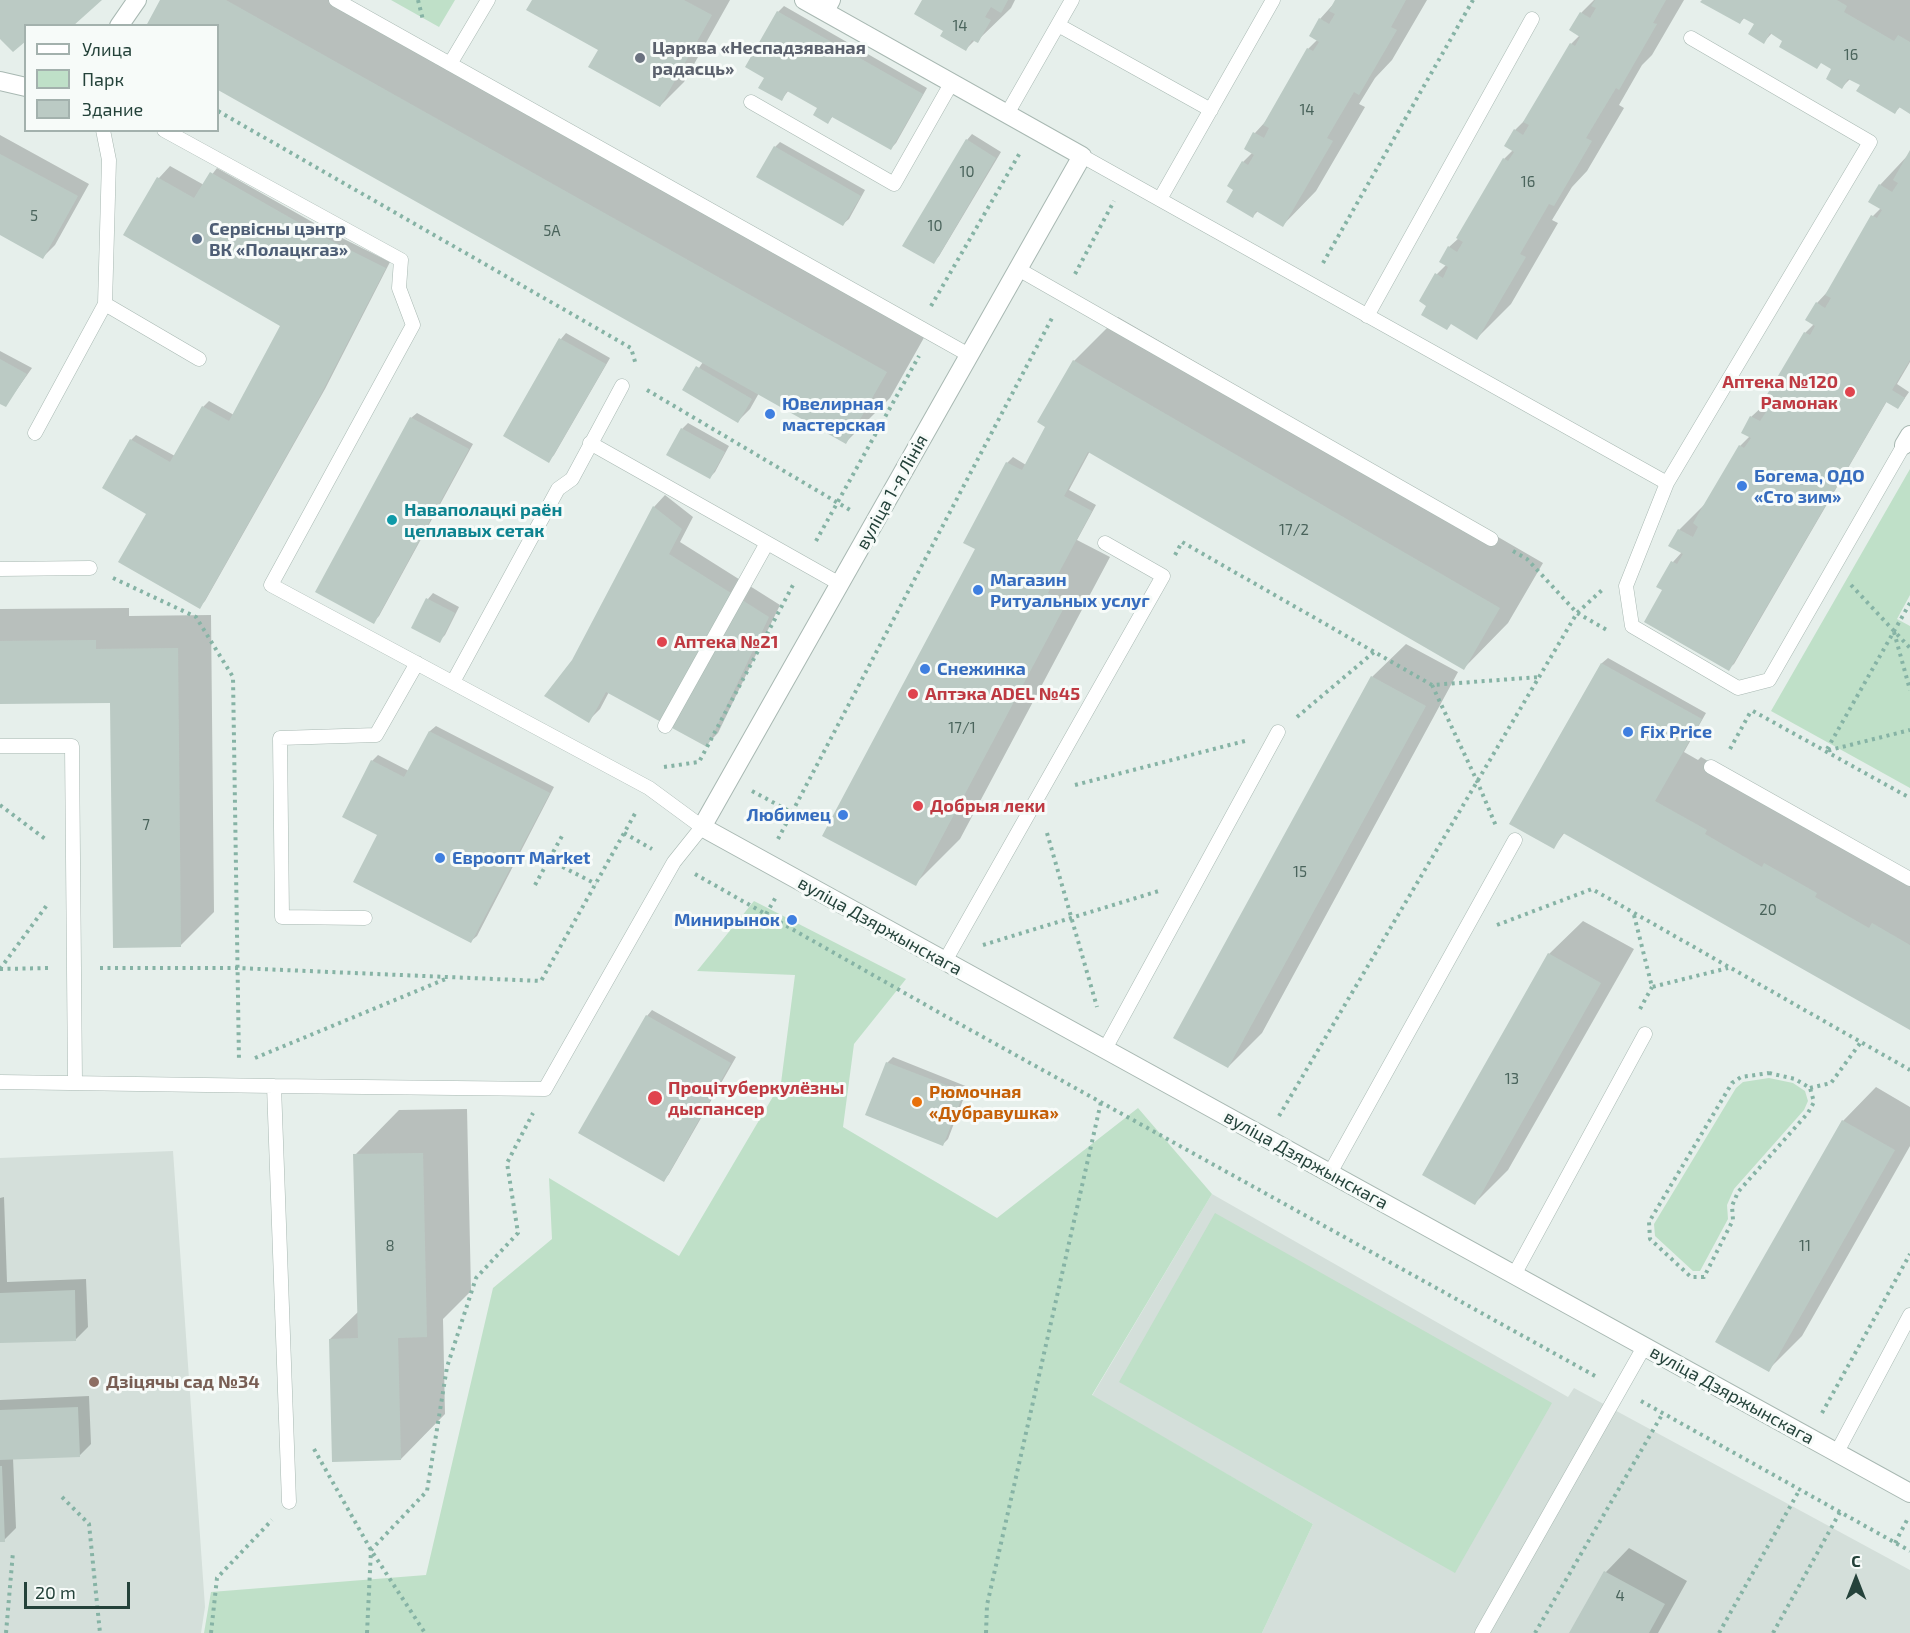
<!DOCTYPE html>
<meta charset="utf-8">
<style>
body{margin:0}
#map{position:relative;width:1910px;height:1633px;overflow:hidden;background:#e6efeb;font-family:"Exo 2",sans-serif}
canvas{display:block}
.legend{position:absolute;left:24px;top:24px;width:195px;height:108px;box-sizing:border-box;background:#f7fbf9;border:2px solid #a3b1ad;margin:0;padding:8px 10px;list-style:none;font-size:18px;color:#24423a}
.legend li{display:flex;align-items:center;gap:12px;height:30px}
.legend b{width:30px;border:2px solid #a3b1ad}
.north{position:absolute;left:1826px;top:1549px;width:60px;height:60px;-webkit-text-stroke:4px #f7fbf9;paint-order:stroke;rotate:0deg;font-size:16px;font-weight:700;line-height:24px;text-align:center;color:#24423a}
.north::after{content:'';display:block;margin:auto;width:21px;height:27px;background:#24423a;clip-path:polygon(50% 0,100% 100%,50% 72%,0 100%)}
.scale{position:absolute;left:24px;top:1582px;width:106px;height:27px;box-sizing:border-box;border:3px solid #24423a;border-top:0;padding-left:8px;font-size:18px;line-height:21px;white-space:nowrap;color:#24423a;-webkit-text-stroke:4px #f7fbf9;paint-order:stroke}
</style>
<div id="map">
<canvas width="1910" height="1633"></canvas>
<ul class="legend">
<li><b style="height:8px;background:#fff"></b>Улица</li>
<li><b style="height:16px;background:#bfe0c8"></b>Парк</li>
<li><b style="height:16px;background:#bbcac4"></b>Здание</li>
</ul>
<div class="north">С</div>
<div class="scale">20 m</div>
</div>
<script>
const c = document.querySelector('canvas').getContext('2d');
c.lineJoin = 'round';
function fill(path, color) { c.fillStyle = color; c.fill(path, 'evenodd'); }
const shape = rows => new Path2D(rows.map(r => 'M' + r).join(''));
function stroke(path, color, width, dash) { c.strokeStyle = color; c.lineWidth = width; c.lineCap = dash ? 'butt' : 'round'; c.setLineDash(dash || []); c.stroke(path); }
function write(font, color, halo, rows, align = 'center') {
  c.font = font + ' "Exo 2",sans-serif'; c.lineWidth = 6; c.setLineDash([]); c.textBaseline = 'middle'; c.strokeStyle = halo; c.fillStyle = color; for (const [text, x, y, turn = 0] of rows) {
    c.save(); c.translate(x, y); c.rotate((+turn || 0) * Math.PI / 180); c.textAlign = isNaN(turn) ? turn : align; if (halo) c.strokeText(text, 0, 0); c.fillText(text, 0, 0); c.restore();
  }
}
const built = shape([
 [173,1151,205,1607,201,1633,0,1633,0,1158],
 [1212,1194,1568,1397,1574,1388,1910,1570,1910,1633,1262,1633,1313,1524,1092,1396]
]);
const green = shape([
 [391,0,455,0,439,27],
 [1910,469,1910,595,1897,619,1910,626,1910,788,1771,711],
 [754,901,906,979,854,1044,843,1127,997,1218,1138,1108,1212,1194,1092,1395,1313,1524,1262,1633,204,1633,211,1592,426,1575,493,1288,552,1239,549,1178,679,1256,781,1083,795,975,697,971],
 [1769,1078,1793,1083,1805,1091,1808,1101,1804,1110,1734,1189,1727,1205,1728,1219,1700,1271,1693,1271,1655,1236,1654,1224,1736,1088,1743,1082],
 [1215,1213,1552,1403,1455,1573,1119,1382]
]);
const shadow = shape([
 [162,0,349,0,930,327,890,398,846,442,759,393,750,409,738,421,684,390,703,362,218,89,218,26],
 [534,0,730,0,684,82,660,106,600,49],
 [924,0,1015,0,1011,8,977,41,975,40,966,49,945,30],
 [1337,0,1427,0,1392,60,1375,78,1359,104,1365,107,1316,191,1283,225,1258,211,1253,216,1235,189,1243,162,1253,152,1246,148,1255,133,1266,121,1308,49,1318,39,1320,19],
 [1594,0,1684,0,1652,55,1642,65,1619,105,1624,108,1587,171,1572,187,1552,220,1558,223,1511,304,1477,338,1428,305,1437,274,1446,265,1449,247,1459,238,1504,159,1513,150,1515,130,1529,116,1571,44,1580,35,1581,13],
 [1703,0,1910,0,1910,112,1900,107,1895,112,1862,85,1851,78,1842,87,1834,69,1772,33,1764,42,1756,23,1745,17,1740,23],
 [784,6,927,88,896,143,891,148,833,116,828,122,819,107,789,90,781,100,766,77,747,66,778,12],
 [972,134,1001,152,939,256,933,262,967,140],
 [0,135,89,184,55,245,43,257,0,234],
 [780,142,865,190,849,219,843,224,775,147],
 [1910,153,1910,362,1897,384,1909,392,1898,408,1887,401,1734,664,1728,669,1664,590,1673,562,1682,552,1679,530,1707,502,1740,446,1750,436,1751,417,1763,406,1805,333,1814,324,1817,303,1830,289,1873,216,1881,208,1880,185],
 [170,166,204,185,217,168,330,232,390,262,325,389,205,601,199,607,148,513,131,440,136,435,175,456,203,407,209,401,234,415,282,326,125,234,159,178],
 [1118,317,1543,563,1508,623,1464,668,1090,451,1069,490,1096,505,1077,540,1110,557,960,839,915,884,977,549,1007,463,1013,457,1026,465,1046,428,1074,361],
 [566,333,610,358,554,455,548,461,505,435,561,339],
 [0,351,32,368,6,405,0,402],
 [417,413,473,444,379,616,373,622,411,418],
 [688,423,729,446,715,472,710,477,682,429],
 [665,495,693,517,680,542,780,605,718,733,706,745,609,692,600,709,588,721,573,660,654,507],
 [433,593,459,607,445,635,439,641,428,599],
 [129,608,129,616,211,615,214,912,181,945,111,701,0,703,0,609],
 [1406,644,1458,672,1262,1033,1228,1067,1372,677],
 [1608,658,1706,713,1684,752,1698,760,1701,757,1750,785,1910,882,1910,1028,1565,832,1554,847,1511,823,1602,663],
 [436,726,554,787,477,936,471,941,379,834,372,761,378,755,409,771,430,731],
 [1583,921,1634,949,1508,1170,1475,1203,1549,954],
 [652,1010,736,1057,669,1174,664,1180,647,1016],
 [893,1057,968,1087,948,1139,943,1144,887,1063],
 [1876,1087,1910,1107,1910,1146,1802,1336,1768,1370,1843,1121],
 [467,1109,471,1291,443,1319,445,1414,401,1459,330,1339,359,1311,355,1155,399,1110],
 [4,1197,7,1282,86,1279,88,1327,76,1339,0,1342,0,1198],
 [89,1396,91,1444,79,1456,13,1458,16,1528,4,1540,0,1540,0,1400],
 [1629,1548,1687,1581,1658,1633,1571,1633,1606,1572]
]);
const building = shape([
 [0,0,102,0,73,26,26,26,26,41,13,52,0,39],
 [160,0,226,0,887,372,846,444,218,90,218,26,146,26],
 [532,0,684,0,712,15,660,107,588,67,598,50,526,10],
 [922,0,1008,0,1001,13,991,7,985,17,991,20,978,43,972,40,966,51,940,36,943,31,914,14],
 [1335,0,1406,0,1391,27,1397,30,1359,95,1354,92,1327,138,1333,141,1283,227,1256,211,1253,218,1226,202,1233,190,1227,186,1242,161,1248,165,1254,155,1244,149,1253,132,1264,138,1269,128,1263,125,1307,48,1313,51,1319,42,1309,36,1319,18,1329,24,1335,14,1329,11],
 [1595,0,1666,0,1653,23,1657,24,1619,90,1616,88,1586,138,1592,141,1554,206,1549,204,1520,254,1526,257,1477,340,1451,324,1447,330,1421,315,1426,306,1419,301,1435,273,1443,278,1448,267,1439,262,1448,246,1457,252,1463,242,1456,238,1503,158,1508,161,1514,152,1504,146,1514,129,1523,135,1529,125,1523,122,1570,43,1575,46,1580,37,1569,30,1580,12,1590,18,1596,8,1591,6],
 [1702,0,1837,0,1847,6,1844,12,1894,41,1898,35,1910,42,1910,114,1899,107,1895,114,1856,91,1860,85,1848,79,1842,89,1826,79,1831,69,1821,63,1817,69,1779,47,1782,41,1770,33,1764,44,1748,34,1754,24,1743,18,1740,24,1700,2],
 [777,11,923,94,891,150,832,117,828,124,813,115,817,108,787,91,782,101,758,88,764,78,745,67],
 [966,139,996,158,934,264,902,246],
 [774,146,861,196,843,226,756,177],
 [1910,150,1910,360,1892,390,1905,398,1898,409,1886,402,1729,671,1644,622,1662,590,1656,587,1671,561,1677,564,1683,554,1668,546,1678,529,1693,537,1698,527,1693,523,1739,445,1744,448,1751,438,1741,433,1750,416,1760,421,1766,412,1759,408,1804,332,1810,335,1815,326,1805,320,1816,302,1825,308,1831,298,1825,295,1871,215,1877,218,1882,210,1868,202,1879,184,1892,192,1898,183,1893,180],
 [0,154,78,196,43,259,0,235],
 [210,172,324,237,386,268,320,396,200,609,118,562,146,514,102,488,130,439,170,462,202,406,229,421,280,326,123,235,157,177,194,198],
 [559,338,606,364,549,463,503,436],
 [0,359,27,374,6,407,0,404],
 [1073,360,1500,608,1464,670,1088,452,1064,496,1092,511,1048,593,1067,602,916,886,822,836,975,549,963,543,1006,462,1022,470,1045,427,1037,422],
 [696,366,752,399,738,423,682,390],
 [410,417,469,449,374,624,315,592],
 [681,428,725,452,710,479,666,455],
 [653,506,682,529,669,554,769,617,707,747,606,692,589,723,544,696,572,660],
 [426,598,455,613,440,643,411,628],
 [96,640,96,649,178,648,181,947,113,948,110,703,0,704,0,641],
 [1601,663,1702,719,1655,801,1707,830,1705,834,1762,867,1764,863,1817,893,1815,897,1869,928,1872,923,1910,945,1910,1030,1563,833,1554,849,1509,824],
 [1371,676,1426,706,1228,1068,1173,1038],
 [429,731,550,793,471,943,353,882,377,835,342,817,371,760,404,777],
 [1548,953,1601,983,1475,1205,1422,1175],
 [646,1015,731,1063,664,1182,578,1133],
 [886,1062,964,1092,943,1146,865,1115],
 [1842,1120,1895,1150,1769,1372,1715,1342],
 [423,1153,427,1337,398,1338,401,1460,332,1462,329,1339,358,1338,353,1154],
 [75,1290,76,1341,0,1343,0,1293],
 [78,1407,80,1457,0,1460,0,1410],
 [0,1466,2,1466,5,1542,0,1542],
 [1604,1571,1665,1604,1649,1633,1569,1633]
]);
const path = shape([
 [418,0,423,20],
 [218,111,631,348,636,365],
 [1323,263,1473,0],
 [1075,274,1114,201],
 [931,306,1021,151],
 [647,390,850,510],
 [816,541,919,356],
 [1513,551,1527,559,1577,613,1607,630],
 [1175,555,1182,542,1432,685,1539,677],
 [113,578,196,617,233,677,239,1062],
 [1851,585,1910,648],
 [1910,603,1826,751,1910,730],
 [1894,632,1910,690],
 [1432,685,1477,781,1496,826],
 [1753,711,1910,798],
 [1297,717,1374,652],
 [1730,749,1751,711],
 [664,767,699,762,793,585],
 [1075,785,1245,741],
 [752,791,791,812],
 [0,805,48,841],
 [624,833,652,849],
 [1047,833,1097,1007],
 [778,839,1052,318],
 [549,860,596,884],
 [695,874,947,1017,1597,1377],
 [535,885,562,836],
 [766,914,776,897],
 [1634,915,1652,987,1728,968],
 [1497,925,1592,889,1910,1070],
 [983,945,1162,890],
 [100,968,237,968,541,981,637,810],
 [0,969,50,968],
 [0,969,47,905],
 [1640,1009,1652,987],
 [255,1058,448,978],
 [1769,1073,1795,1079,1810,1088,1814,1102,1808,1113,1738,1192,1732,1206,1733,1220,1704,1277,1691,1277,1650,1239,1649,1222,1732,1083,1741,1077,1769,1073],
 [1810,1088,1831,1083,1861,1042],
 [1279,1116,1577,613,1602,590],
 [1641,1401,1910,1551],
 [1822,1413,1910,1254],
 [314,1449,371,1550,425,1633],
 [62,1497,89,1524,100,1633],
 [1895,1543,1907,1520],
 [6,1633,13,1552],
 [211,1633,217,1578,272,1520],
 [367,1633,371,1550,427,1491,447,1367,476,1278,518,1233,507,1163,533,1113],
 [986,1633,987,1605,1101,1102],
 [1535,1633,1663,1413],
 [1719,1633,1800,1489],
 [1773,1633,1840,1512]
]);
const service = shape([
 [336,0,969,355],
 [1058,25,1211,110],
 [450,64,488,0],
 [751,102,894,184,952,82],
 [1007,114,1072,0],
 [164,130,401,260,399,288,413,325,271,585,649,788,702,827,674,862,545,1089,274,1086,289,1502],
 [1082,156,1667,483,1626,586,1632,626,1738,688,1769,680,1904,445],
 [1160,199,1273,0],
 [1018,269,1491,539],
 [105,304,199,359],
 [1367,316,1532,19],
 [35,433,105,304,109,160,103,130],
 [590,443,840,584],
 [1667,483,1870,142,1691,38],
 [0,569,90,568],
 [453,682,558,489,572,479,622,386],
 [665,726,767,543],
 [0,746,72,746,75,1082],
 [1711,767,1910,879],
 [365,918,282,917,280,738,376,735,417,663],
 [945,961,1163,576,1105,543],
 [1105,1049,1278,732],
 [0,1082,274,1086],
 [1330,1173,1515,840],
 [1514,1275,1645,1034],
 [1837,1452,1910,1315],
 [1482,1633,1644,1347]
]);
const pedestrian = shape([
 [825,11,831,0],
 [1904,445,1910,435]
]);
const minor = shape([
 [804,0,1082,156,702,827,1910,1493],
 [119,26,137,0],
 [0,81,26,87]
]);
const markers = [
 [640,58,6,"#6b7280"],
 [197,239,6,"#5c6f8a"],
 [1850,392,6,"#e0444e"],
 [770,414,6,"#3f7fe0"],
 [1742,486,6,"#3f7fe0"],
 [392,520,6,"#0f9aa8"],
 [978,590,6,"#3f7fe0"],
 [662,642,6,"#e0444e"],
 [925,669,6,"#3f7fe0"],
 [913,694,6,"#e0444e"],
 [1628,732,6,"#3f7fe0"],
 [918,806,6,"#e0444e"],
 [843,815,6,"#3f7fe0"],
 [440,858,6,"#3f7fe0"],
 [792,920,6,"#3f7fe0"],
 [655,1098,8,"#e0444e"],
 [917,1102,6,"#e8710a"],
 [94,1382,6,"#8d6e63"]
];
const numberNames = [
 ["14",960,26],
 ["16",1851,55],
 ["14",1307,110],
 ["10",967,172],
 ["16",1528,182],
 ["5",34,216],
 ["10",935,226],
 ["5А",552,231],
 ["17/2",1294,530],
 ["17/1",962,728],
 ["7",146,825],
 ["15",1300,872],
 ["20",1768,910],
 ["13",1512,1079],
 ["8",390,1246],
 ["11",1805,1246],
 ["4",1620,1596]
];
const worshipNames = [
 ["Царква «Неспадзяваная",652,48],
 ["радасць»",652,69]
];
const serviceNames = [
 ["Сервісны цэнтр",209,229],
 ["ВК «Полацкгаз»",209,250]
];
const healthNames = [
 ["Аптека №120",1838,382,"right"],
 ["Рамонак",1838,403,"right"],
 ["Аптека №21",674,642],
 ["Аптэка ADEL №45",925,694],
 ["Добрыя леки",930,806],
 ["Процітуберкулёзны",668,1088],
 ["дыспансер",668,1109]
];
const shopNames = [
 ["Ювелирная",782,404],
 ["мастерская",782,425],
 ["Богема, ОДО",1754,476],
 ["«Сто зим»",1754,497],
 ["Магазин",990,580],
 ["Ритуальных услуг",990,601],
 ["Снежинка",937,669],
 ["Fix Price",1640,732],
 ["Любимец",831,815,"right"],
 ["Евроопт Market",452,858],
 ["Минирынок",780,920,"right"]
];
const streetNames = [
 ["вуліца 1-я Лінія",892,492,-61],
 ["вуліца Дзяржынскага",880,926,29],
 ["вуліца Дзяржынскага",1306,1160,29],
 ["вуліца Дзяржынскага",1732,1395,29]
];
const cultureNames = [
 ["Наваполацкі раён",404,510],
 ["цеплавых сетак",404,531]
];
const foodNames = [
 ["Рюмочная",929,1092],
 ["«Дубравушка»",929,1113]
];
const educationNames = [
 ["Дзіцячы сад №34",106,1382]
];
fill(built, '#d4dfda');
fill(green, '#bfe0c8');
fill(shadow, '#0003');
fill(building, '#bbcac4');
stroke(service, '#a8b8b2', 15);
stroke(pedestrian, '#a8b8b2', 20);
stroke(minor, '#a8b8b2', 20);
stroke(path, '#86b3a5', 4, [3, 4.5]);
stroke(service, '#fff', 14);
stroke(pedestrian, '#fff', 18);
stroke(minor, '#fff', 18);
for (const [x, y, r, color] of markers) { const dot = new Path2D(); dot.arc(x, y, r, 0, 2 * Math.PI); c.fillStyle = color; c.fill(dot); stroke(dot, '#f7fbf9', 2); }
write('15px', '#4a645c', null, numberNames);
write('bold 18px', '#5b616d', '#f7fbf9', worshipNames, 'left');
write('bold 18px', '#4e5e75', '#f7fbf9', serviceNames, 'left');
write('bold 18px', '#be3a42', '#f7fbf9', healthNames, 'left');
write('bold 18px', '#366cbe', '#f7fbf9', shopNames, 'left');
write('18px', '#24423a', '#f7fbf9', streetNames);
write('bold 18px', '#0d838f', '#f7fbf9', cultureNames, 'left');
write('bold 18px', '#c56008', '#f7fbf9', foodNames, 'left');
write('bold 18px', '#785e54', '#f7fbf9', educationNames, 'left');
</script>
